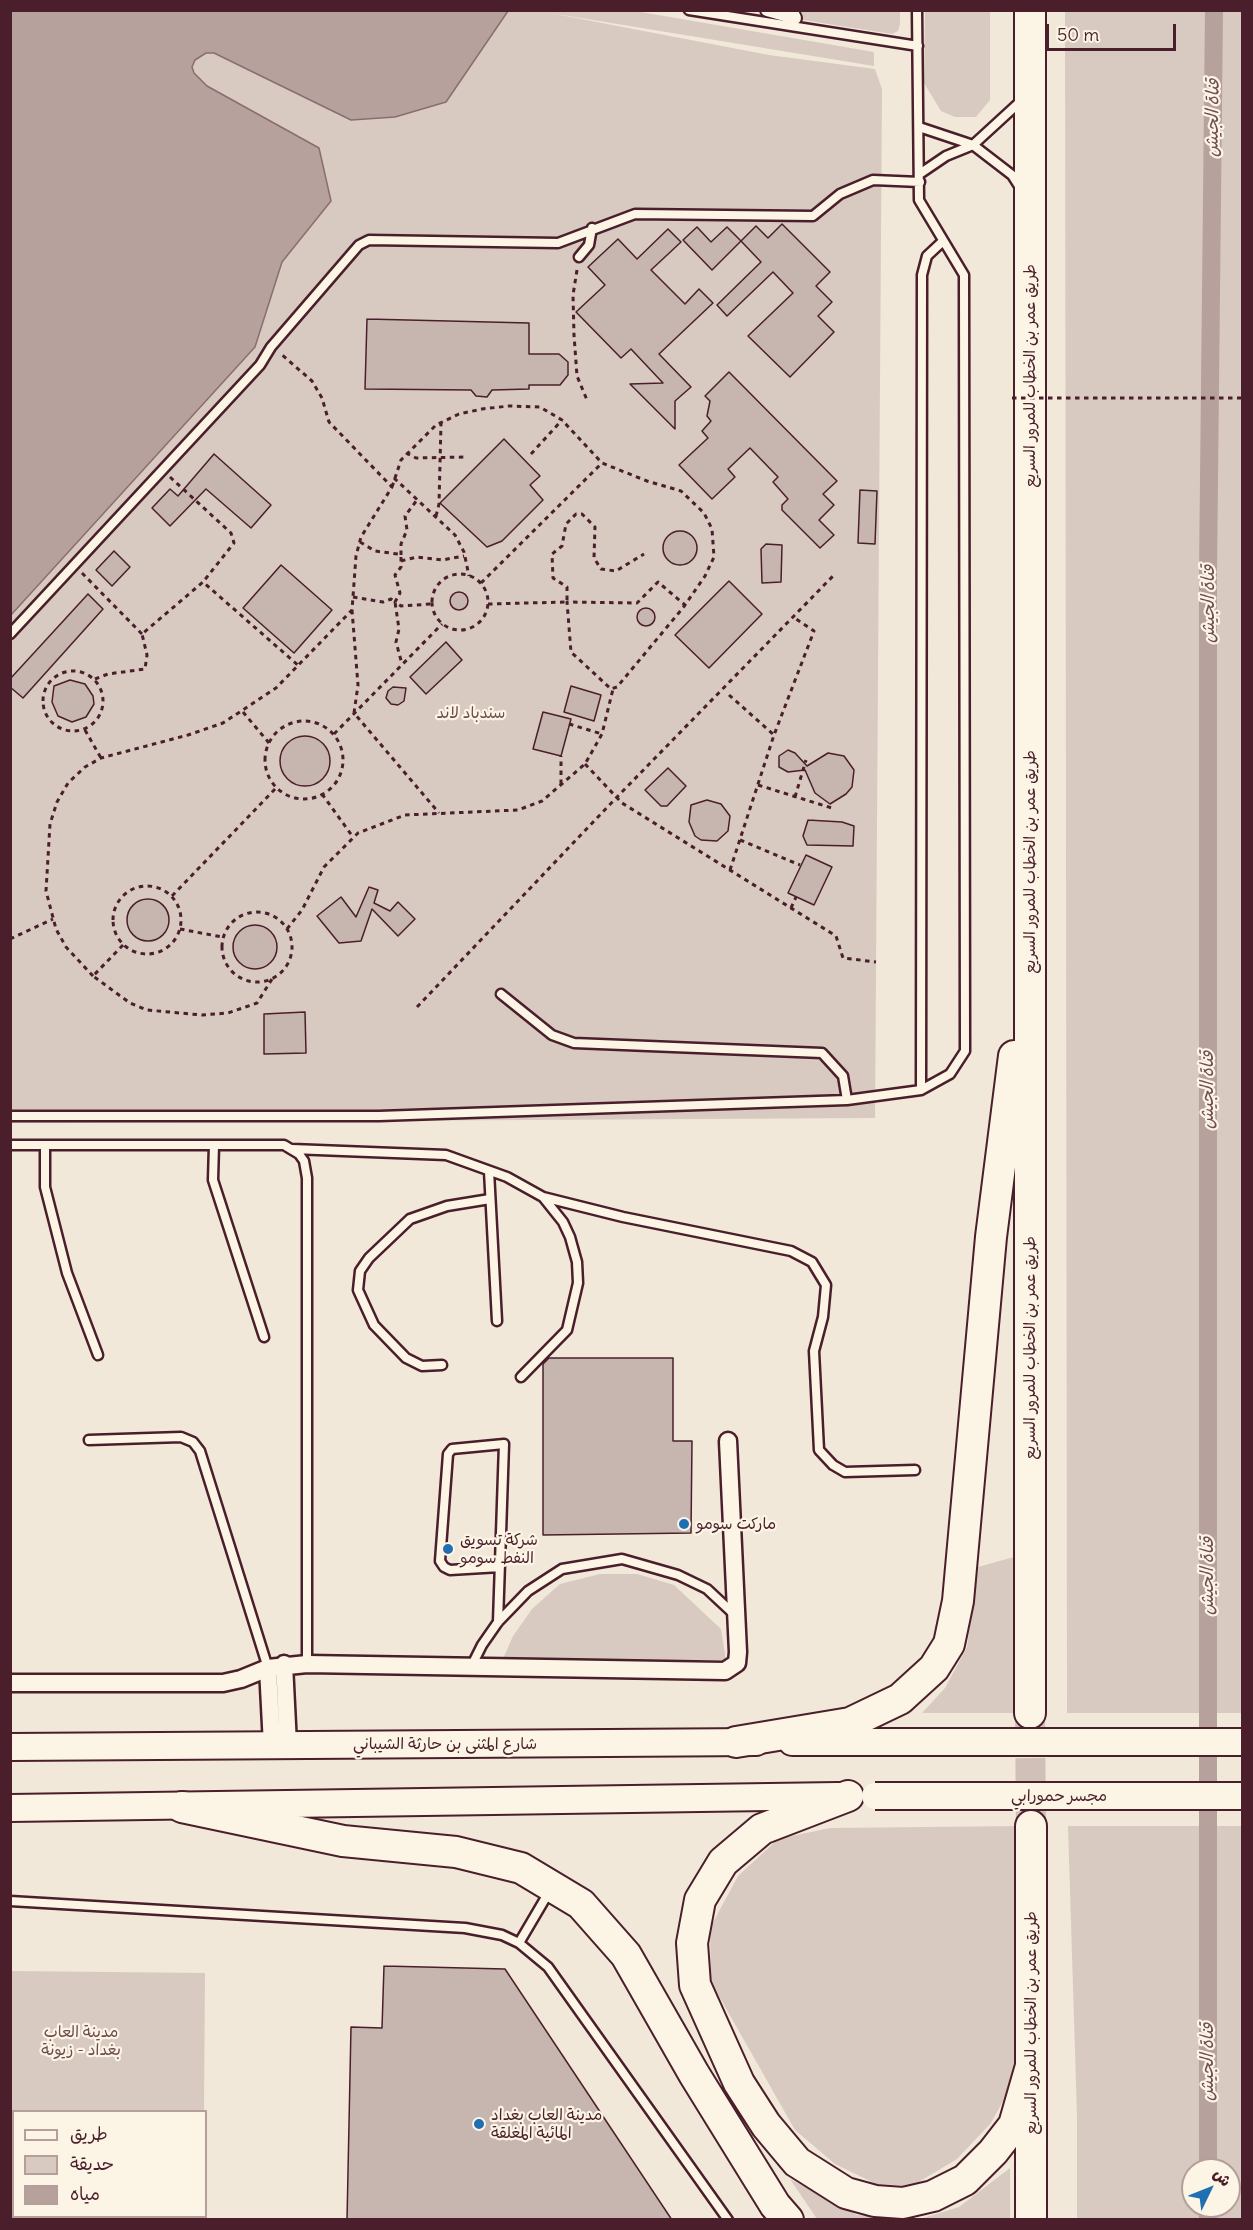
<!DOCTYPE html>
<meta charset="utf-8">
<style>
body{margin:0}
#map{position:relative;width:1253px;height:2230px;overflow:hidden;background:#f1e8da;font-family:Delius,"Playpen Sans Arabic",sans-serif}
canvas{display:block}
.frame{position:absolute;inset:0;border:12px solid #4a1f2b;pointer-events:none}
.legend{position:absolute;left:12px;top:2110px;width:195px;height:108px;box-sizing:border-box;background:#fcf5e5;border:2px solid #b59f9b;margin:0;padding:8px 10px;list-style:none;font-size:18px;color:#4a1f2b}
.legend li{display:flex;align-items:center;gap:12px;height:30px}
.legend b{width:30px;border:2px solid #b59f9b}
.north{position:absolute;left:1181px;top:2158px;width:60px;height:60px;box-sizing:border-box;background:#fcf5e5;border:2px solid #b59f9b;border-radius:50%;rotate:47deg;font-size:16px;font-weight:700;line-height:24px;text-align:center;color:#4a1f2b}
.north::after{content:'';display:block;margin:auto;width:21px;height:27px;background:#1f6fb2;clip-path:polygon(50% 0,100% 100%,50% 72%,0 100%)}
.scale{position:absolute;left:1046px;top:24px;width:130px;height:27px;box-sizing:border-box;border:3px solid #4a1f2b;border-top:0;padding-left:8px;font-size:18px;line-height:21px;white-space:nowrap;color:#4a1f2b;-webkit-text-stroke:4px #fcf5e5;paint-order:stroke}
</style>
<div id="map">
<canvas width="1253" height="2230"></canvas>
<div class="frame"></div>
<ul class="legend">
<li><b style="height:8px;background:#fcf5e5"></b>طريق</li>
<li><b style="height:16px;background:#d8cac0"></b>حديقة</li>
<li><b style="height:16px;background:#b6a19c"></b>مياه</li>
</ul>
<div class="north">ش</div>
<div class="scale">50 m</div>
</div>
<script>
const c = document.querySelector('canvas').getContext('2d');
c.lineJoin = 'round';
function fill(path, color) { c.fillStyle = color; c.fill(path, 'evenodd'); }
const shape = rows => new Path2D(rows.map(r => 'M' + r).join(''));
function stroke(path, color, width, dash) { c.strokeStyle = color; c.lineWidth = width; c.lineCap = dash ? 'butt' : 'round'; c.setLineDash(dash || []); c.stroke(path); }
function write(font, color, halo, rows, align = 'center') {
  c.font = font + ' Delius,"Playpen Sans Arabic",sans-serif'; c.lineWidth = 4.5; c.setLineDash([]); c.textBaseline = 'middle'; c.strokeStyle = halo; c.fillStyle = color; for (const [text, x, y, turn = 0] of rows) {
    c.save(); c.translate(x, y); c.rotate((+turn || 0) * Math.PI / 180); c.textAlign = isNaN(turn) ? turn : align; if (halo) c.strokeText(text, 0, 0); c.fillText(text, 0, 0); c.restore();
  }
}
const green = shape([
 [508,11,635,11,874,52,874,66,550,13,769,55,875,69,882,89,875,1118,11,1123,11,615,255,347,282,262,331,201,319,148,207,86,194,73,192,67,195,60,206,53,214,53,446,102],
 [791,11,900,11,900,24,898,31,892,34,803,20,795,18],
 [925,11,990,11,990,100,976,117,955,117,941,111,924,83],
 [1065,11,1242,11,1242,1713,1067,1713],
 [1014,1557,1023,1713,922,1713,945,1688,967,1647,978,1567],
 [600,1574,637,1574,674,1585,721,1629,726,1660,502,1661,513,1636,532,1609,560,1584],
 [1020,1826,1014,2081,991,2123,957,2159,912,2186,876,2184,835,2164,795,2130,711,1982,710,1928,738,1876,778,1839,830,1828],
 [1068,1826,1242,1826,1242,2219,1077,2219,1077,2116],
 [1193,2170,1229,2170,1229,2206,1193,2206],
 [11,1971,205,1973,204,2111,14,2112,14,2216,204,2216,204,2219,11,2219],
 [1010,2168,1010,2219,817,2219,790,2179,857,2215,920,2219,959,2207]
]);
const water = shape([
 [11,10,508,11,446,102,395,117,351,120,214,53,206,53,195,60,192,67,194,73,207,86,319,148,331,201,282,262,255,347,11,615,11,10]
]);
const canal = shape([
 [1208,2170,1208,574,1214,10],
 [1208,2206,1208,2220]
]);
const building = shape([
 [782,224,830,272,816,286,832,302,818,316,834,332,790,377,748,336,793,293,773,272,727,316,717,305,761,262,741,241,756,226,768,238,782,224],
 [697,227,711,242,727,227,741,241,712,270,683,240,697,227],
 [668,229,681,242,651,270,685,304,699,289,713,303,659,354,691,387,675,401,675,429,630,384,663,383,631,349,621,358,576,312,605,285,588,267,618,239,637,259,668,229],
 [367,319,529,323,529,354,559,354,568,362,568,375,560,385,529,385,529,389,492,390,487,397,476,396,471,390,365,389,367,319],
 [729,372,837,481,823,494,834,505,819,520,834,535,820,548,782,510,782,505,788,499,773,482,778,477,750,448,728,469,735,477,712,499,679,465,708,438,702,431,711,421,707,416,710,401,705,396,729,372],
 [504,439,540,476,530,485,543,500,502,541,487,547,440,503,504,439],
 [214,454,271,505,251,528,206,489,170,526,152,508,170,489,178,496,214,454],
 [860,490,877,491,875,544,858,543,860,490],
 '663 548a17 17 0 1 1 34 0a17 17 0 1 1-34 0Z',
 [766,544,782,545,781,582,762,583,761,549,766,544],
 [114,551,130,567,112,586,96,570,114,551],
 [281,565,332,610,294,653,243,608,281,565],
 [729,581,762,614,709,668,675,635,729,581],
 '450 601a9 9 0 1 1 18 0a9 9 0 1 1-18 0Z',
 [88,594,103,609,23,698,10,687,10,679,88,594],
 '637 617a9 9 0 1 1 18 0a9 9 0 1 1-18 0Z',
 [446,642,462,660,426,694,410,677,446,642],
 [70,680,85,684,93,696,94,704,86,717,72,722,58,716,52,702,54,686,70,680],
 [571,686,601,695,594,721,564,712,571,686],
 [393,687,406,688,404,701,398,705,391,704,386,698,388,691,393,687],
 [543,712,571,719,561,756,533,749,543,712],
 '280 761a25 25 0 1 1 50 0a25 25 0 1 1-50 0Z',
 [788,750,795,753,807,766,828,753,844,756,854,770,852,787,846,794,830,804,815,793,805,770,788,772,779,767,779,756,788,750],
 [668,768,686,786,667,806,661,806,645,790,668,768],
 [707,800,721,804,730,816,728,831,717,841,701,840,695,836,689,822,691,805,707,800],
 [808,820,842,822,854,826,853,846,807,845,803,836,808,820],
 [806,855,832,867,814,905,788,893,806,855],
 [369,887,378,890,374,903,390,911,398,902,415,919,398,936,372,909,361,941,339,943,317,916,341,897,356,917,369,887],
 '127 920a21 21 0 1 1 42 0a21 21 0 1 1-42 0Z',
 '233 947a22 22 0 1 1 44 0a22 22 0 1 1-44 0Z',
 [305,1012,306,1053,264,1054,264,1014,305,1012],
 [549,1358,673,1358,673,1441,692,1441,691,1533,543,1535,543,1364,549,1358],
 [384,1966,505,1969,672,2220,347,2220,351,2027,382,2028,384,1966]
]);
const motorwayTunnel = shape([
 [1030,1713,1031,1826]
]);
const path = shape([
 [577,270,573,295,574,335,577,376,587,400],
 [406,453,416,458,467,457],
 [531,454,562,420],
 [170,477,231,533,234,543,203,582],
 [394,478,455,535,464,552,469,576],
 [392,487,401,460,436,425,459,414,482,409,509,406,540,407,562,420,602,463,647,481,681,491,704,513,712,529,714,557,705,576,685,605,682,609,617,687,611,689,571,652,567,602,637,603,658,582,685,605],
 [436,516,439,504,441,423],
 [360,542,375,551,398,554,401,557,401,567,395,575,400,593,395,602,401,606,431,604],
 [401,555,401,544,407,530,405,516,417,500],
 [401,561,417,557,442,560,464,556],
 [82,573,142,634],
 '432 602a28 28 0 1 1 56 0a28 28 0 1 1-56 0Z',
 [481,583,602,463],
 [353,597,383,602,391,599,395,602,399,629,396,642,402,664],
 [488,604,567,602,567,587,553,578,552,554,562,546,566,524,576,514,582,514,595,527,594,558,601,569,616,571,644,554],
 [352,610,358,685,354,713,439,813],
 '43 701a30 30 0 1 1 60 0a30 30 0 1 1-60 0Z',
 [95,679,108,674,145,669,147,655,142,634,203,582,299,666],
 [729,695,774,735],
 [243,712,269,743],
 '265 760a39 39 0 1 1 78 0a39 39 0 1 1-78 0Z',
 [569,724,602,734],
 [85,730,101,758],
 [334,734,442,624],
 [585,764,622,803,836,936,843,958,876,962],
 [561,784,561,756],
 [758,785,835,809],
 [322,794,353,837],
 [795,797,806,760],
 [740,840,800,865],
 [730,870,774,735,814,631,793,617],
 '113 920a34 34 0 1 1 68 0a34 34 0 1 1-68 0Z',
 [172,896,277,787],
 [791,908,796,897],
 '222 947a35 35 0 1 1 70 0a35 35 0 1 1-70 0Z',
 [180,929,222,937],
 [287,929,302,910,324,867,358,833,405,815,518,810,542,801,585,764,602,734,613,689],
 [10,939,53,919],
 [123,945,93,976,130,1003,147,1010,202,1015,228,1013,257,1003,272,979],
 [93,976,66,947,56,929,46,891,50,824,57,802,68,783,85,767,101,758,188,735,223,723,276,688,352,610,356,556,361,537,392,487,329,422,322,398,312,381,281,354],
 [417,1007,617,797,833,576]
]);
const service = shape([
 [689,10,918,46],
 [919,127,973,145,1012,175,1021,189],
 [921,173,946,156,973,145,1021,101],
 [579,257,589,245,592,228],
 [10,634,260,365,271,347,359,245,369,240,558,243,635,214,813,216,840,194,873,180,920,182],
 [501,994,552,1035,574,1043,822,1053,843,1076,847,1100],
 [921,1090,922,275,927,256,942,242],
 [10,1116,379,1116,847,1100,921,1090,950,1074,965,1051,964,275,919,200,917,10],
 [10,1145,284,1145,299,1154,304,1161,307,1178,307,1664],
 [45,1145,45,1187,67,1273,98,1355],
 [214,1145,213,1180,264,1337],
 [292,1149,446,1155,507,1177,543,1197,563,1222,570,1237,577,1262,578,1283,567,1330,521,1377],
 [489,1171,497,1321],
 [543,1197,623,1217,791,1251,812,1262,826,1285,823,1317,814,1351,819,1450,833,1465,845,1472,915,1470],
 [442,1365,422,1366,406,1358,374,1325,358,1290,360,1271,369,1258,410,1219,447,1206,490,1199],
 [89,1440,181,1437,193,1442,200,1451,268,1668],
 [498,1622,504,1444,452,1449,448,1454,440,1561,444,1567,450,1570,500,1567],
 [471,1667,482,1645,498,1622,528,1591,562,1569,622,1559,678,1575,707,1589,736,1616],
 [10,1901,465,1928,502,1935,519,1943,548,1967,728,2220],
 [519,1943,549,1892]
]);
const pedestrian = shape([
 [767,10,795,18,791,10]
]);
const minor = shape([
 [284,1664,288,1745],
 [268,1668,272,1745],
 [10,1683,223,1683,241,1679,268,1668,307,1664,725,1671,737,1663,738,1652,728,1441]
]);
const primary = shape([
 [792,1742,879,1742],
 [10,1747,756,1742],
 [10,1808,838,1796]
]);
const motorway = shape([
 [1030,10,1030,1713],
 [736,1742,850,1723,900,1699,934,1668,949,1644,958,1601,991,1237,1014,1056],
 [848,1796,762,1829,723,1862,700,1900,692,1943,695,1985,739,2083,766,2125,797,2162,846,2193,875,2201,903,2203,933,2196,965,2180,993,2152,1014,2125,1031,2066],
 [182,1807,343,1841,456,1852,521,1868,581,1904,626,1955,694,2074,775,2205,788,2220],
 [1031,1826,1031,2220]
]);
const pathBridge = shape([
 [1012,398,1242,398]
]);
const primaryBridge = shape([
 [879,1742,1242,1742],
 [875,1796,1242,1796]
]);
const markers = [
 [684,1524,6,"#1f6fb2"],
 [448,1549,6,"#1f6fb2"],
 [479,2124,6,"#1f6fb2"]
];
const streetNames = [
 ["طريق عمر بن الخطاب للمرور السريع",1030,376,-90],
 ["طريق عمر بن الخطاب للمرور السريع",1030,862,-90],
 ["طريق عمر بن الخطاب للمرور السريع",1030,1348,-90],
 ["شارع المثنى بن حارثة الشيباني",445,1744],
 ["مجسر حمورابي",1059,1796],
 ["طريق عمر بن الخطاب للمرور السريع",1031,2023,-90]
];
const parkNames = [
 ["سندباد لاند",471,713],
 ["مدينة العاب",81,2032],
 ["بغداد - زيونة",81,2050]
];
const poiNames = [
 ["ماركت سومو",696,1524],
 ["شركة تسويق",460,1540],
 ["النفط سومو",460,1558],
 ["مدينة العاب بغداد",491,2115],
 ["المائية المغلقة",491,2133]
];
const waterNames = [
 ["قناة الجيش",1213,118,-89],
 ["قناة الجيش",1209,604,-90],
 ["قناة الجيش",1208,1090,-90],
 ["قناة الجيش",1208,1576,-90],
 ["قناة الجيش",1208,2062,-90]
];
fill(green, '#d8cac0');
fill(water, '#b6a19c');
stroke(water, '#8b6d6f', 1.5);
stroke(canal, '#b6a19c', 18);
fill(building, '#c7b6af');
stroke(building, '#4a1f2b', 1.5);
stroke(motorwayTunnel, '#d0c0b7', 30, [30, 15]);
stroke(service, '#4a1f2b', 13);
stroke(pedestrian, '#4a1f2b', 16);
stroke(minor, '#4a1f2b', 21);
stroke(primary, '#4a1f2b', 30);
stroke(motorway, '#4a1f2b', 34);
stroke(path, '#4a1f2b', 3, [4.5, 4.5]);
stroke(service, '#fcf5e5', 8);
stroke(pedestrian, '#fcf5e5', 12);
stroke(minor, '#fcf5e5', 16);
stroke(primary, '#fcf5e5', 26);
stroke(motorway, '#fcf5e5', 30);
stroke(primaryBridge, '#4a1f2b', 30, []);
stroke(pathBridge, '#4a1f2b', 3, [4.5, 4.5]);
stroke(primaryBridge, '#fcf5e5', 26);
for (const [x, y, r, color] of markers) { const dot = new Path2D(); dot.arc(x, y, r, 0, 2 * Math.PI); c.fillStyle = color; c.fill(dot); stroke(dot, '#fcf5e5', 2); }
write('16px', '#4a1f2b', '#fcf5e5', streetNames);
write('16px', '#6e4a50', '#fcf5e5', parkNames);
write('16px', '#4a1f2b', '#fcf5e5', poiNames, 'left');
write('italic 18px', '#704c53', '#fcf5e5', waterNames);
</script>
